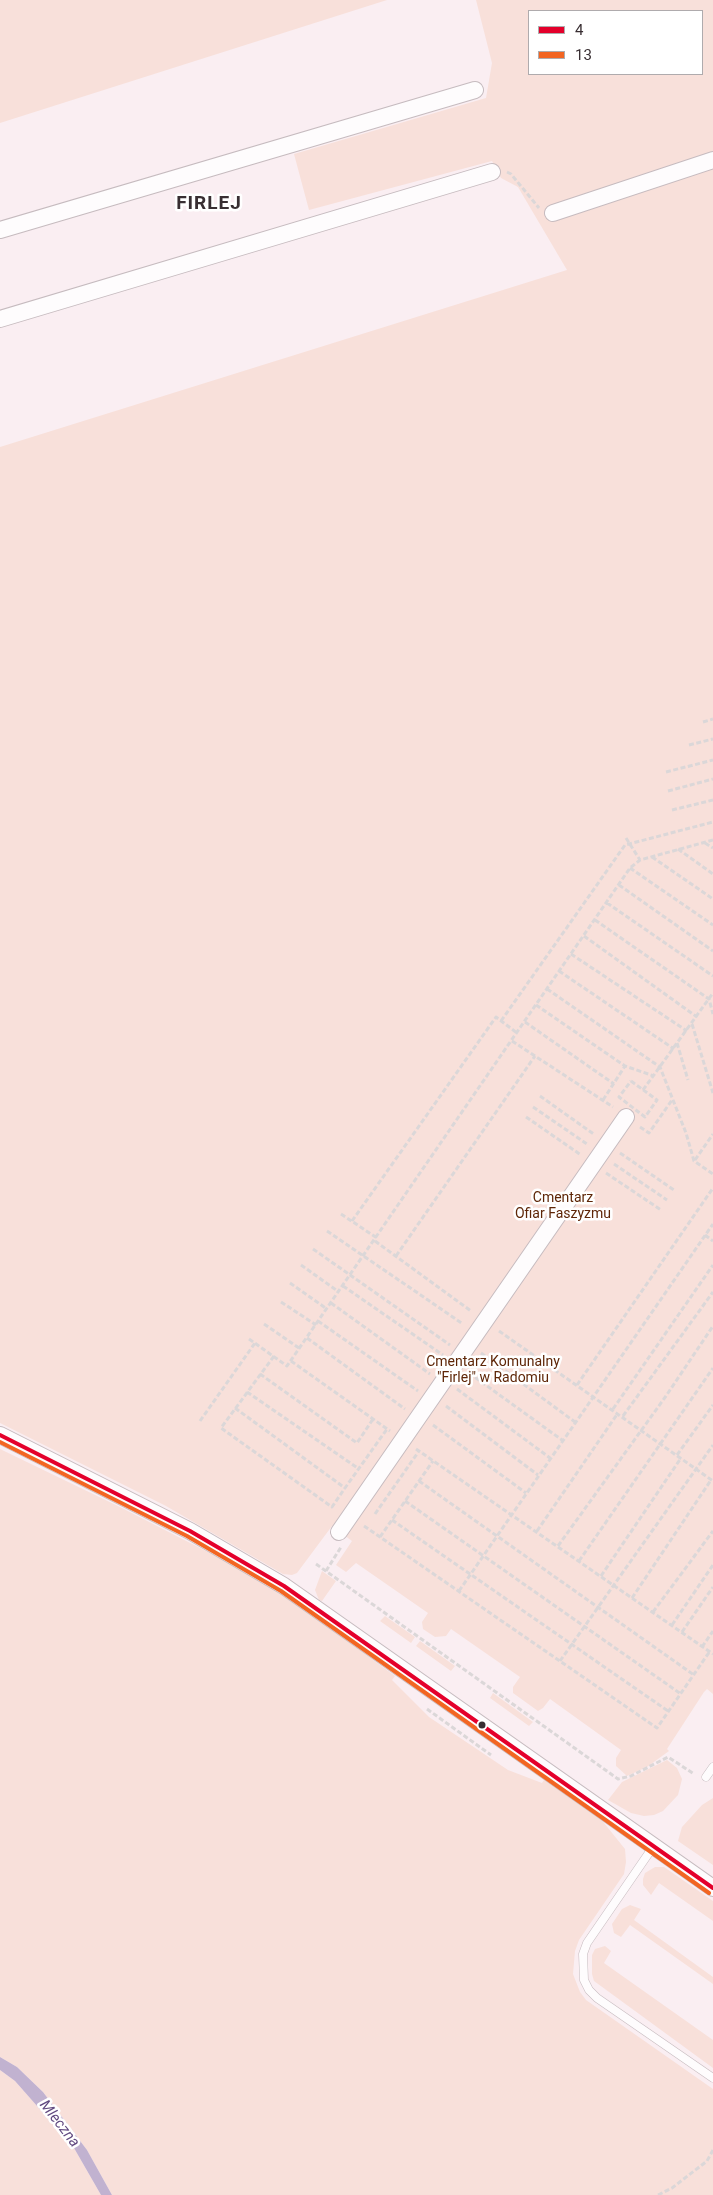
<!DOCTYPE html>
<style>
body{margin:0}
#map{position:relative;width:713px;height:2195px;overflow:hidden;background:#faeef2;font-family:Roboto,sans-serif}
canvas{display:block}
.legend{position:absolute;left:528px;top:10px;width:175px;height:65px;box-sizing:border-box;background:#fff;border:1px solid #afabad;margin:0;padding:6px 9px;list-style:none;font-size:15px;color:#382e32}
.legend li{display:flex;align-items:center;gap:10px;height:25px}
.legend b{width:25px;border:1px solid #afabad}
</style>
<div id="map">
<canvas width="713" height="2195"></canvas>
<ul class="legend">
<li><b style="height:6px;background:#e4002b"></b>4</li>
<li><b style="height:6px;background:#f26522"></b>13</li>
</ul>
</div>
<script>
const c = document.querySelector('canvas').getContext('2d');
c.lineJoin = 'round';
function fill(path, color) { c.fillStyle = color; c.fill(path, 'evenodd'); }
const shape = rows => new Path2D(rows.map(r => 'M' + r).join(''));
function stroke(path, color, width, dash) { c.strokeStyle = color; c.lineWidth = width; c.lineCap = dash ? 'butt' : 'round'; c.setLineDash(dash || []); c.stroke(path); }
function write(font, color, halo, rows, align = 'center') {
  c.font = font + ' Roboto,sans-serif'; c.lineWidth = 5; c.setLineDash([]); c.textBaseline = 'middle'; c.strokeStyle = halo; c.fillStyle = color; for (const [text, x, y, turn = 0] of rows) {
    c.save(); c.translate(x, y); c.rotate((+turn || 0) * Math.PI / 180); c.textAlign = isNaN(turn) ? turn : align; if (halo) c.strokeText(text, 0, 0); c.fillText(text, 0, 0); c.restore();
  }
}
const green = shape([
 [0,0,387,0,0,123],
 [476,0,713,0,713,1694,707,1689,704,1692,667,1749,669,1751,647,1767,627,1776,616,1766,616,1758,621,1750,550,1699,543,1708,538,1711,513,1693,513,1687,520,1677,451,1629,446,1636,435,1637,423,1629,422,1622,428,1613,356,1563,346,1572,336,1565,352,1541,332,1526,297,1573,292,1575,283,1574,166,1506,0,1423,0,447,567,270,518,187,501,178,492,161,309,210,294,154,486,98,492,63],
 [529,11,702,11,702,74,529,74],
 [0,1449,120,1507,243,1570,282,1593,395,1676,392,1680,429,1717,508,1770,542,1783,544,1780,600,1818,625,1849,626,1862,624,1874,579,1940,575,1951,573,1974,580,1992,586,2000,713,2089,713,2195,112,2195,87,2150,43,2092,17,2067,0,2057],
 [322,1571,336,1581,322,1601,319,1600,315,1590],
 [385,1616,415,1637,411,1643,380,1621],
 [420,1641,455,1666,451,1671,416,1646],
 [493,1693,533,1722,529,1726,490,1698],
 [667,1760,677,1768,682,1779,678,1795,663,1811,654,1815,644,1816,631,1813,608,1800,622,1782],
 [713,1798,713,1865,678,1841,682,1827,702,1805],
 [655,1867,664,1867,713,1901,713,1921,659,1883,651,1895,643,1885,643,1879,645,1873],
 [630,1905,641,1909,634,1920,713,1977,713,1984,630,1925,621,1937,614,1933,612,1924,622,1909],
 [605,1946,611,1951,604,1963,713,2040,713,2068,594,1981,592,1974,592,1955,595,1949],
 [0,2070,15,2081,74,2148,101,2195,0,2195]
]);
const water = shape([
 [0,2057,17,2067,43,2092,87,2150,112,2195,101,2195,74,2148,15,2081,0,2070]
]);
const path = shape([
 [507,172,511,174,539,208],
 [703,722,713,719],
 [689,745,713,739],
 [666,772,713,760],
 [668,791,713,779],
 [672,810,713,800],
 [626,838,640,860],
 [705,843,713,848],
 [678,849,713,874],
 [652,857,713,899],
 [630,868,713,925],
 [619,885,713,951],
 [607,903,713,976],
 [595,920,709,999,713,1014],
 [584,936,697,1017],
 [571,954,687,1031],
 [559,971,674,1049],
 [547,989,660,1067,686,1133,694,1161,713,1174],
 [536,1005,625,1066,654,1076],
 [501,1021,625,845,713,822],
 [525,1022,614,1084],
 [692,1024,713,1093],
 [512,1041,613,1107],
 [677,1043,688,1080],
 [631,1081,657,1100,645,1117,619,1097,631,1081],
 [643,1090,713,993],
 [540,1096,595,1135],
 [603,1100,625,1066],
 [533,1107,587,1144],
 [526,1117,581,1155],
 [640,1127,649,1133,672,1100],
 [620,1153,674,1190],
 [695,1160,713,1134],
 [614,1164,667,1200],
 [606,1173,661,1210],
 [341,1214,377,1238],
 [352,1221,496,1017,517,1033],
 [327,1231,463,1324],
 [705,1235,713,1241],
 [375,1241,471,1311],
 [313,1249,450,1345],
 [396,1256,535,1056],
 [301,1265,339,1292],
 [290,1283,327,1309],
 [343,1286,443,1355],
 [281,1302,316,1325],
 [331,1303,430,1374],
 [318,1321,418,1391],
 [264,1324,299,1348],
 [499,1331,713,1481],
 [307,1338,405,1409],
 [249,1339,287,1366,630,868,640,860,713,840],
 [481,1353,575,1422],
 [274,1356,221,1428,332,1507,345,1488],
 [291,1361,390,1431],
 [469,1373,562,1440],
 [260,1374,357,1443,373,1419],
 [577,1385,713,1188],
 [457,1389,550,1458],
 [247,1392,359,1469],
 [446,1406,538,1475],
 [235,1408,345,1488,387,1429],
 [613,1409,713,1265],
 [623,1416,713,1292],
 [200,1421,255,1343],
 [433,1425,526,1493],
 [416,1449,713,1654],
 [677,1455,713,1405],
 [419,1481,694,1675],
 [405,1501,681,1694],
 [375,1514,419,1451],
 [392,1520,668,1711],
 [364,1526,657,1728,710,1651],
 [537,1531,618,1413],
 [380,1537,433,1461],
 [558,1546,666,1396,713,1326],
 [579,1561,713,1368],
 [316,1564,618,1779,631,1776,668,1757,694,1774],
 [326,1571,341,1547],
 [601,1576,681,1458],
 [459,1591,713,1224],
 [632,1598,711,1480],
 [653,1612,713,1531],
 [672,1625,713,1565],
 [682,1632,713,1587],
 [702,1647,713,1631],
 [560,1661,713,1445],
 [427,1709,491,1755],
 [658,2195,672,2188,707,2161,713,2150]
]);
const lane = shape([
 [706,1777,713,1767],
 [653,1847,587,1943,583,1954,584,1980,589,1990,597,1998,713,2078]
]);
const street = shape([
 [553,213,713,160],
 [0,230,475,90],
 [0,319,492,172],
 [0,1435,190,1531,284,1586,713,1888],
 [339,1532,626,1117]
]);
const bus1 = shape([
 [0,1435,190,1531,284,1586,713,1888]
]);
const bus2 = shape([
 [0,1442,187,1536,281,1591,709,1893]
]);
const markers = [
 [482,1725,4.5,"#382e32"]
];
const parkNames = [
 ["Cmentarz",563,1198],
 ["Ofiar Faszyzmu",563,1214],
 ["Cmentarz Komunalny",493,1362],
 ["\"Firlej\" w Radomiu",493,1378]
];
const waterNames = [
 ["Mleczna",59,2124,52]
];
const districtNames = [
 ["FIRLEJ",209,204]
];
fill(green, '#f8e0da');
fill(water, '#c1b2d0');
stroke(lane, '#c6bbbf', 9);
stroke(street, '#c6bbbf', 18);
stroke(path, '#dbd7d8', 3, [5, 2.5]);
stroke(lane, '#fefcfd', 8);
stroke(street, '#fefcfd', 16);
stroke(bus1, '#e4002b', 4);
stroke(bus2, '#f26522', 4);
for (const [x, y, r, color] of markers) { const dot = new Path2D(); dot.arc(x, y, r, 0, 2 * Math.PI); c.fillStyle = color; c.fill(dot); stroke(dot, '#fff', 2); }
write('14px', '#5e2607', '#fff', parkNames);
write('italic 15px', '#614980', '#fff', waterNames);
c.letterSpacing = '1px';
write('bold 19px', '#382e32', '#fff', districtNames);
c.letterSpacing = '0px';
</script>
